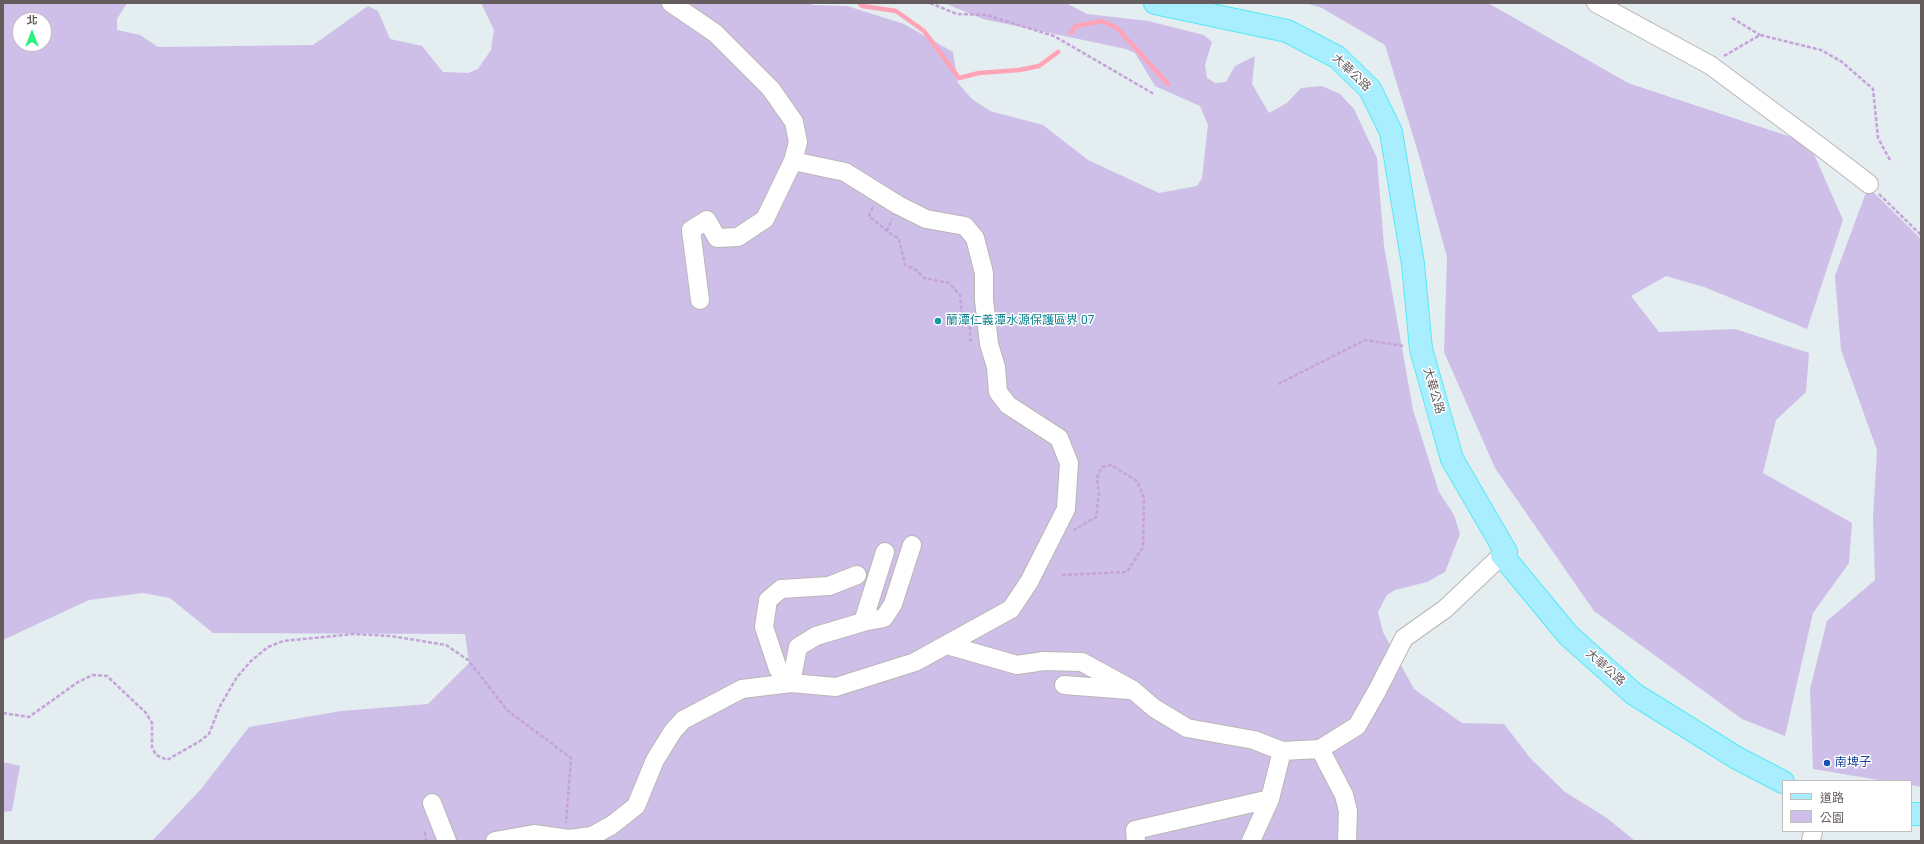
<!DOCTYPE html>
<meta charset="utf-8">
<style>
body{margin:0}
#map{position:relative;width:1924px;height:844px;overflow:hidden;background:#e4edef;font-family:Roboto,"Noto Sans TC",sans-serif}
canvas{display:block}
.frame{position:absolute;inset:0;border:4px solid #655c5d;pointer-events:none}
.legend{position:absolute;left:1782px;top:780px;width:130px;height:52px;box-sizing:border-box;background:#fff;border:1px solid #c1bebe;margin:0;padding:5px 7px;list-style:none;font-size:12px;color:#655c5d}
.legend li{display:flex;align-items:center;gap:8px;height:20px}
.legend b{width:20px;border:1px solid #c1bebe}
.north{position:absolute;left:12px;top:12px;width:40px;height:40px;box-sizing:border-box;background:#fff;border:1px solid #c1bebe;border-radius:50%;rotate:0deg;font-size:11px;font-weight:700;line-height:16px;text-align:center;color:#655c5d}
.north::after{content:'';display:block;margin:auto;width:14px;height:18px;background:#29f081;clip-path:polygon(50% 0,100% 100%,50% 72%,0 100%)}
</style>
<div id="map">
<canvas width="1924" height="844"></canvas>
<div class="frame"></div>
<ul class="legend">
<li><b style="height:5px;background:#a9eeff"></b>道路</li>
<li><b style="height:11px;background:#cebfe8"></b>公園</li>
</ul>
<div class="north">北</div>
</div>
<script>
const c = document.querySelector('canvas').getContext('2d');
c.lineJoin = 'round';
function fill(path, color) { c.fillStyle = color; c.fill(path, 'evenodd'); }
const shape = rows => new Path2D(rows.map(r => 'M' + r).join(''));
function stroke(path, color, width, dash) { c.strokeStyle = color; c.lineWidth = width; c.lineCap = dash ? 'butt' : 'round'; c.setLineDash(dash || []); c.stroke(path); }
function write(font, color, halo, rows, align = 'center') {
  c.font = font + ' Roboto,"Noto Sans TC",sans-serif'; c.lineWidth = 3; c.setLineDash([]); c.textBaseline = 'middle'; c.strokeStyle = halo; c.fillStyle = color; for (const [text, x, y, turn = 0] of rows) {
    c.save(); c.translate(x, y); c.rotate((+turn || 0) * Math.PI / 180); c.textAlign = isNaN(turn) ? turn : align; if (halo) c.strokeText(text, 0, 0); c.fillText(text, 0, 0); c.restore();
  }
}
const green = shape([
 [3,3,127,3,117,19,117,30,140,35,158,47,313,45,368,6,378,11,390,39,422,46,443,72,468,73,478,69,491,50,494,30,481,3,810,3,813,5,847,6,904,24,953,52,958,83,972,99,990,111,1043,125,1088,160,1159,193,1197,186,1202,178,1208,125,1200,106,1155,86,1135,53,1126,49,983,19,944,3,1066,3,1087,14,1148,21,1204,35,1212,42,1205,65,1207,78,1215,83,1226,82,1235,66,1255,56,1252,84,1269,113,1287,103,1301,88,1322,86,1340,94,1354,109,1377,158,1384,246,1413,410,1439,492,1454,515,1460,534,1445,572,1427,582,1395,590,1387,595,1378,612,1383,632,1414,689,1462,723,1504,724,1531,759,1565,792,1607,818,1635,841,152,841,201,789,249,727,341,711,428,704,469,663,465,634,213,633,170,598,143,593,89,600,3,640],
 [20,20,44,20,44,44,20,44],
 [1305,3,1488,3,1628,83,1809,143,1843,220,1807,329,1704,287,1666,276,1631,296,1659,332,1735,329,1809,353,1806,392,1776,420,1763,473,1852,523,1849,563,1813,613,1785,736,1742,719,1594,611,1495,468,1444,352,1447,257,1418,152,1385,45,1322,8],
 [1868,187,1921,239,1921,787,1911,785,1911,781,1885,781,1813,769,1810,689,1827,621,1875,580,1873,518,1877,450,1841,350,1835,276],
 [3,762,20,766,12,811,3,812]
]);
const stream = shape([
 [859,3,862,6,896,11,924,31,959,78,979,73,1019,70,1039,66,1058,52],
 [1071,33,1076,26,1102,21,1117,28,1168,84]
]);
const path = shape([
 [930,3,957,14,986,15,1054,36,1154,94],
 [1732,18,1760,35],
 [1724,56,1760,35,1821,50,1842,62,1873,89,1878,138,1890,160],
 [1879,194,1921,235],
 [873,207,869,216,887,231,899,239,905,265,916,270,924,278,949,283,960,295,962,318,970,327,970,340,972,341],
 [887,231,892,219],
 [1278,384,1365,340,1403,346],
 [1062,575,1127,572,1143,547,1144,498,1137,481,1111,465,1102,467,1097,478,1099,492,1096,517,1074,530],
 [3,713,29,717,78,682,93,675,107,676,146,713,152,723,152,747,156,755,167,760,200,741,209,734,220,706,237,677,251,661,268,647,283,641,354,634,391,636,446,645,468,660,507,710,571,758,566,823],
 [425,832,426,841]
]);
const minor = shape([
 [1596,3,1710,65,1822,148,1869,184],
 [700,300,691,230,707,220,717,238,738,237,765,219,793,161],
 [863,622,885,552],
 [947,645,1017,665,1044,661,1082,662,1133,690,1154,708,1187,728,1254,740,1282,751,1320,749,1357,726,1377,691,1404,638,1445,609,1502,555],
 [791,683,798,647,816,636,863,622,884,618,893,604,912,545],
 [791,683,778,669,764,627,768,600,781,589,829,586,857,575],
 [1064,685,1129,690],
 [1320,749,1344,795,1348,811,1347,841],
 [432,803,447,841],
 [495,841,534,834,569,839,592,836,612,825,636,806,655,760,673,731,683,720,742,689,791,683,836,687,915,662,1011,609,1029,582,1066,509,1069,463,1059,438,1008,405,998,392,996,367,989,344,984,300,984,273,975,238,965,226,926,219,898,205,845,172,793,161,798,142,794,122,771,89,715,33,671,3],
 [1136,841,1135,830,1270,799,1282,751],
 [1251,841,1270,799],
 [1811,841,1813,831]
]);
const major = shape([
 [1155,3,1287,31,1337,57,1370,89,1391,132,1413,264,1421,349,1452,459,1506,552,1502,555,1568,635,1634,694,1737,758,1783,782],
 [1911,814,1921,814]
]);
const markers = [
 [938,321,4,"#0f9aa8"],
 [1827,763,4,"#1a4fb4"]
];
const streetNames = [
 ["大華公路",1351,73,43],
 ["大華公路",1433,391,74],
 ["大華公路",1605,668,42]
];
const cultureNames = [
 ["蘭潭仁義潭水源保護區界 07",946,321]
];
const transitNames = [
 ["南埤子",1835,763]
];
fill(green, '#cebfe8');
stroke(stream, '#ffa4b6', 4.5);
stroke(minor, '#bbb5b4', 20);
stroke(major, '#55e9f7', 24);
stroke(path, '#c5a2da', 2.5, [4, 2]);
stroke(minor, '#fff', 18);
stroke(major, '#a9eeff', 22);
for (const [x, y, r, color] of markers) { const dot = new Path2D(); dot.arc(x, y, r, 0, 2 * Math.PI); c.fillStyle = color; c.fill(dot); stroke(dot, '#fff', 1.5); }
write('12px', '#655c5d', '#fff', streetNames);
write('12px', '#0d838f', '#fff', cultureNames, 'left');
write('12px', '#164399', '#fff', transitNames, 'left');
</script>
